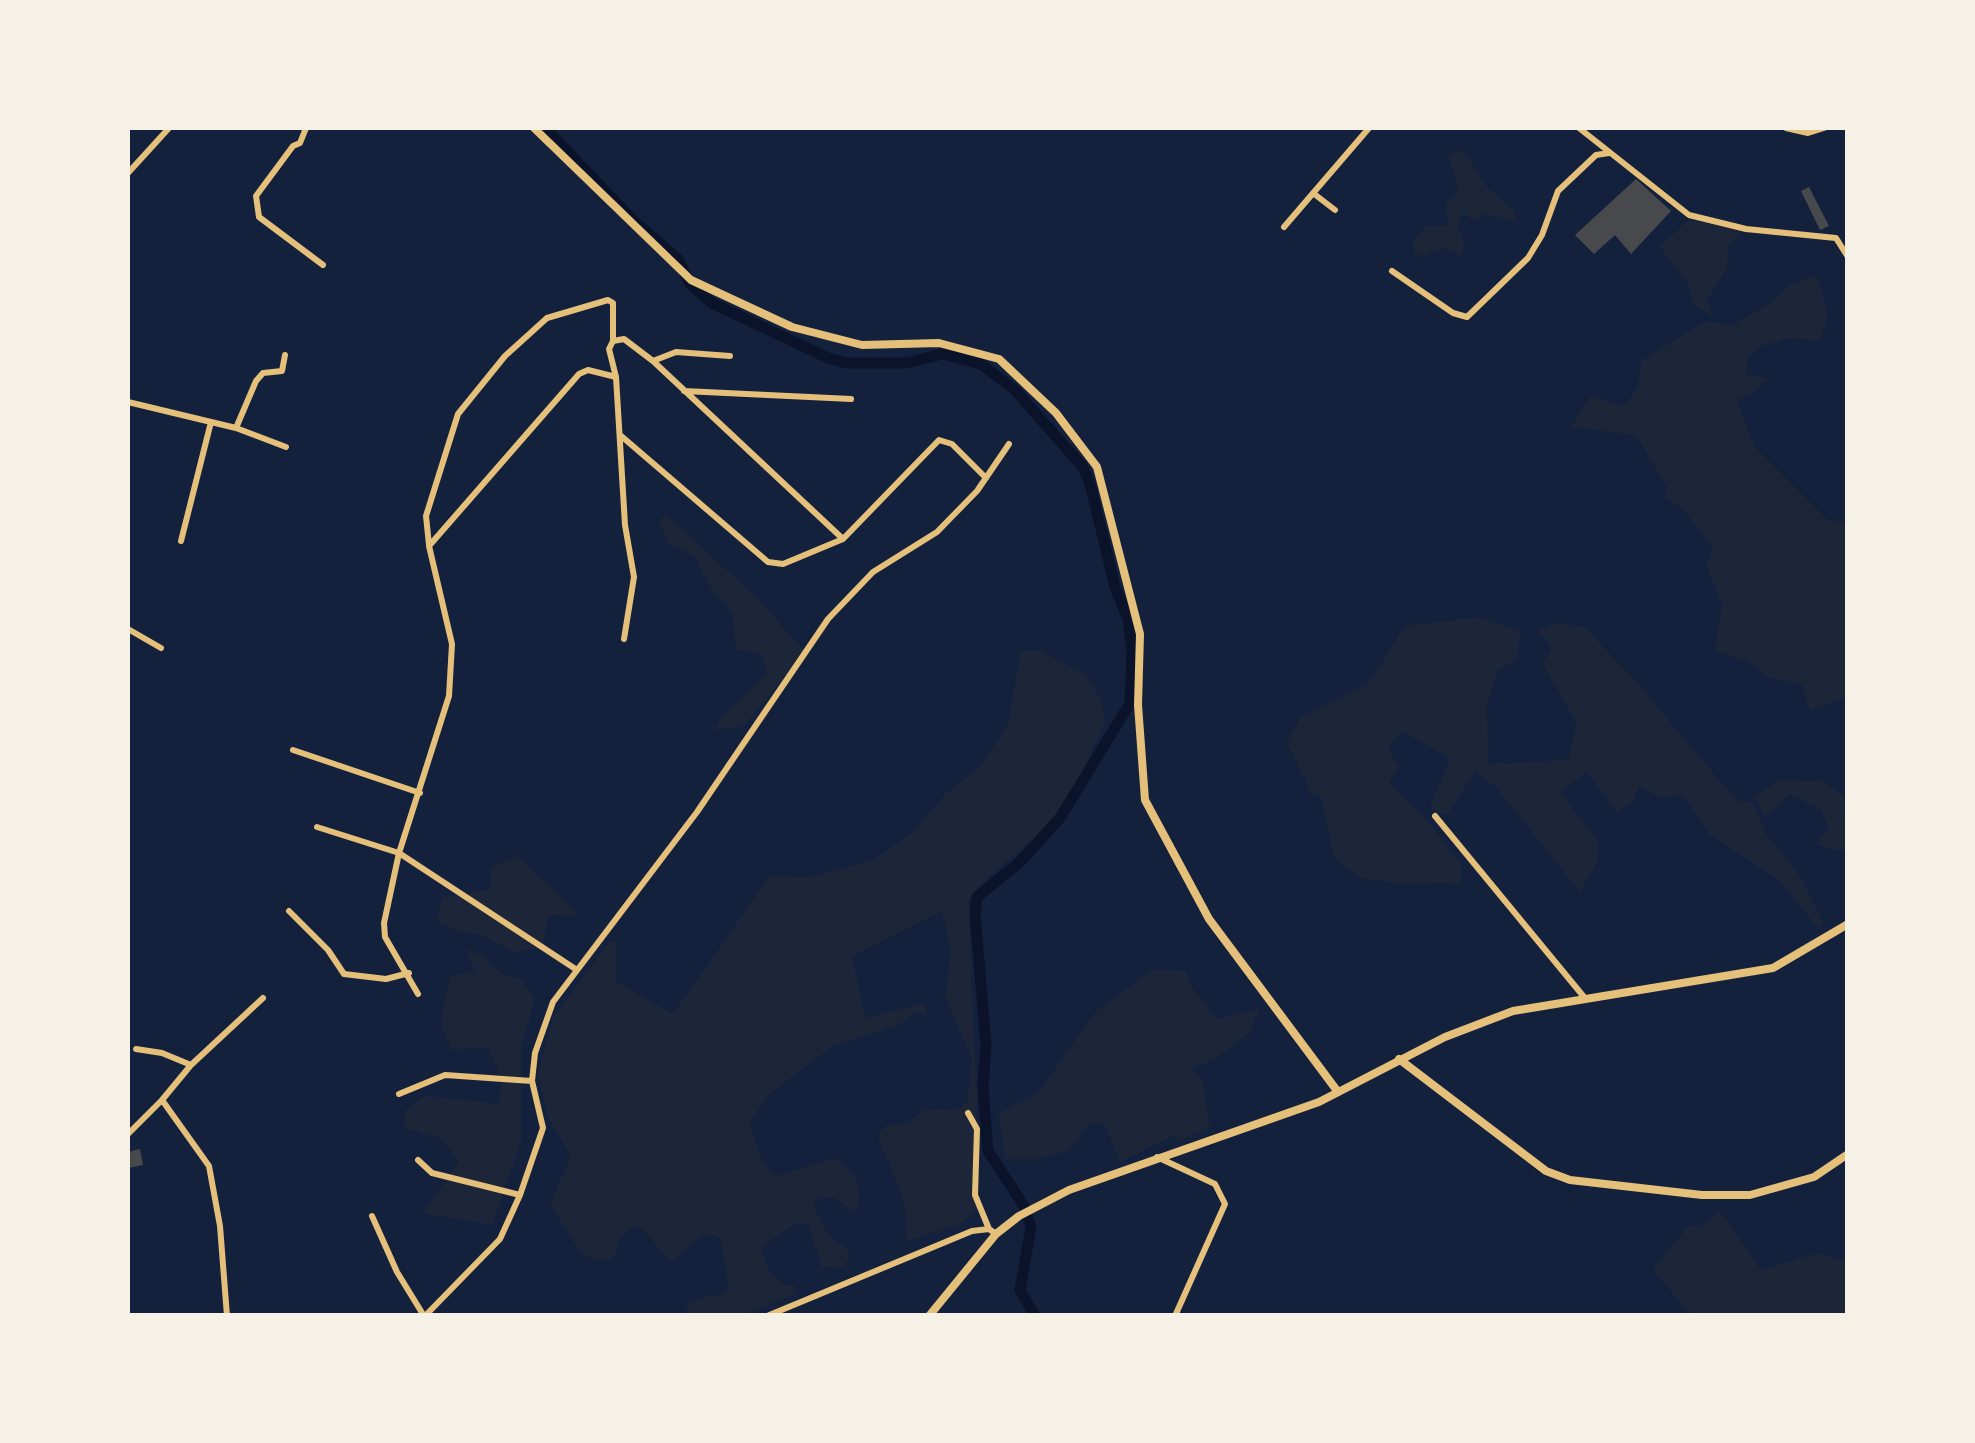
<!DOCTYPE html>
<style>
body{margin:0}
#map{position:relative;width:1975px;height:1443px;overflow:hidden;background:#14213d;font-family:Quicksand,sans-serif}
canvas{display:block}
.frame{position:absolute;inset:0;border:130px solid #f6f1e7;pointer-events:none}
</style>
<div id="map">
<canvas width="1975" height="1443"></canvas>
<div class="frame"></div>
</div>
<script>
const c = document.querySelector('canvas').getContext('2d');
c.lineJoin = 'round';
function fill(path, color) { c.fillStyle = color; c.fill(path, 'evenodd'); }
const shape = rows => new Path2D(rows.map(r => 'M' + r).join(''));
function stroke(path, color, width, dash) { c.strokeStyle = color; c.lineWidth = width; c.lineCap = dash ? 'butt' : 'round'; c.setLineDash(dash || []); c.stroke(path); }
const green = shape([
 [1458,151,1467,155,1486,186,1514,211,1515,221,1486,214,1474,221,1463,213,1457,225,1464,239,1462,256,1443,248,1423,256,1415,253,1412,244,1425,226,1450,225,1445,209,1449,199,1457,195,1458,185,1448,156],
 [1687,221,1716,224,1740,233,1728,247,1727,268,1707,300,1713,316,1694,305,1687,282,1660,247],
 [1811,276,1819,279,1828,319,1819,341,1789,338,1761,346,1748,357,1746,374,1767,378,1758,390,1737,401,1754,446,1828,520,1847,522,1847,697,1810,710,1802,685,1768,677,1751,663,1715,650,1722,604,1706,565,1713,548,1683,509,1664,497,1667,488,1636,435,1571,427,1591,396,1624,406,1638,387,1641,361,1706,321,1732,325,1769,304,1790,285],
 [666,515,757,598,805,652,743,727,714,730,722,717,768,673,762,655,736,649,733,614,712,590,695,557,668,543,659,520],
 [1479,617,1520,631,1517,661,1498,669,1487,705,1488,764,1568,760,1577,723,1542,663,1552,650,1538,629,1559,623,1584,627,1633,678,1737,801,1752,802,1766,834,1802,879,1823,924,1817,927,1780,881,1710,835,1683,795,1661,798,1639,786,1633,802,1617,812,1587,772,1560,792,1599,843,1597,862,1580,892,1495,786,1475,772,1447,815,1434,812,1430,806,1450,758,1401,731,1388,748,1399,767,1389,783,1427,820,1462,865,1461,884,1396,883,1361,878,1334,859,1321,797,1311,793,1287,743,1301,717,1368,684,1405,626],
 [1038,650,1085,674,1101,700,1105,722,1082,774,1048,826,985,880,968,901,977,1102,972,1182,977,1209,960,1224,907,1241,904,1199,879,1141,879,1133,887,1125,908,1123,923,1110,959,1109,967,1102,972,1057,945,998,951,951,942,911,852,956,865,1018,924,1003,927,1014,915,1013,897,1026,833,1046,768,1095,749,1124,763,1162,776,1176,836,1158,855,1175,860,1200,854,1212,833,1197,815,1200,815,1209,827,1234,847,1249,849,1259,842,1267,822,1268,809,1226,798,1222,761,1247,768,1269,786,1286,795,1285,796,1293,745,1315,688,1315,687,1305,708,1295,719,1296,729,1289,721,1240,715,1235,702,1235,672,1262,640,1227,632,1227,620,1239,613,1260,596,1260,580,1252,550,1204,571,1156,548,1117,538,1074,553,1018,609,942,616,942,616,982,673,1014,769,877,816,876,873,860,914,831,946,793,979,768,1007,727,1021,651],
 [1822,780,1844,797,1847,848,1840,851,1821,846,1819,839,1829,828,1820,809,1790,794,1765,818,1754,796,1779,781],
 [518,856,579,915,548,916,543,944,515,953,484,936,457,931,437,922,443,898,490,889,492,867],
 [466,949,482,955,502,974,521,979,535,999,521,1049,521,1143,492,1225,423,1213,459,1162,443,1139,404,1128,405,1110,425,1096,499,1104,502,1081,488,1047,452,1050,440,1024,450,976,475,972],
 [1154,969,1186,971,1191,986,1217,1019,1259,1009,1250,1032,1215,1059,1191,1069,1203,1081,1209,1127,1181,1140,1175,1135,1120,1162,1104,1123,1089,1124,1068,1151,1039,1159,1005,1159,999,1113,1038,1093,1096,1011],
 [1720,1211,1761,1270,1818,1253,1847,1262,1847,1315,1691,1315,1653,1270,1689,1225,1700,1227]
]);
const canal = shape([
 [545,128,636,223,678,259,690,284,712,303,828,358,846,363,907,363,942,354,981,364,1015,390,1083,467,1090,484,1115,587,1128,619,1132,651,1130,703,1060,818,1021,861,977,897,975,913,986,1045,983,1087,988,1151,1024,1206,1031,1227,1020,1290,1035,1316]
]);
const building = shape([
 [1636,179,1671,211,1631,254,1615,235,1594,254,1575,235],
 [1809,187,1829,226,1820,230,1801,191],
 [140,1149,143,1165,128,1168,128,1152]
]);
const minor = shape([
 [306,128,300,143,293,146,256,196,259,217,323,265],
 [1579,128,1689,215,1746,229,1836,238,1848,257],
 [1786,128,1808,133,1824,128],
 [128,173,169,128],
 [1313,193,1335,210],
 [1284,227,1369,128],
 [1392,271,1453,313,1467,317,1528,258,1542,235,1558,191,1596,155,1609,153],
 [653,361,676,352,730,356],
 [684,391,851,399],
 [128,402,236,428,286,447],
 [236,428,256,381,263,373,282,371,285,355],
 [620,435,768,562,783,564,843,539,939,440,952,444,986,478],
 [181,541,211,422],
 [429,545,426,516,458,414,505,356,547,318,608,300,613,303,613,341],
 [128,629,161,648],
 [624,639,634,577,625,525,616,377,609,349,613,341,624,339,653,361,843,539],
 [293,750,420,793],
 [1435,816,1584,997],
 [317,827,399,853,577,970],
 [289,911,328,950,344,974,386,979,409,973],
 [418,994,385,937,384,923,399,853,449,696,452,644,429,546,579,374,588,370,616,377],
 [136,1049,162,1053,191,1065],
 [399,1094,445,1075,532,1081],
 [968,1113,977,1129,975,1195,989,1229],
 [128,1134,162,1100],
 [1157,1157,1215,1184,1225,1204,1175,1316],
 [418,1160,432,1173,520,1195],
 [372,1216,397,1272,424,1316],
 [227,1316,220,1226,209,1166,162,1100,191,1065,263,998],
 [425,1316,500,1239,520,1195,543,1128,532,1081,535,1053,553,1002,697,812,828,619,873,572,937,532,977,491,1009,444],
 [767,1316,972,1231,989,1229,996,1234]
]);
const tertiary = shape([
 [534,128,691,280,792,327,862,345,939,343,999,359,1056,413,1097,467,1140,634,1138,705,1145,800,1209,919,1338,1092],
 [1399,1059,1546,1171,1570,1180,1702,1195,1750,1195,1814,1177,1848,1154]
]);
const secondary = shape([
 [929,1316,996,1234,1019,1216,1069,1190,1319,1102,1445,1037,1513,1011,1773,968,1848,924]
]);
fill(green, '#1d2539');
stroke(canal, '#0b132b', 11);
fill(building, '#48494c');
stroke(minor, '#e5c07b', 6);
stroke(tertiary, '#e5c07b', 8);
stroke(secondary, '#e5c07b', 8);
</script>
